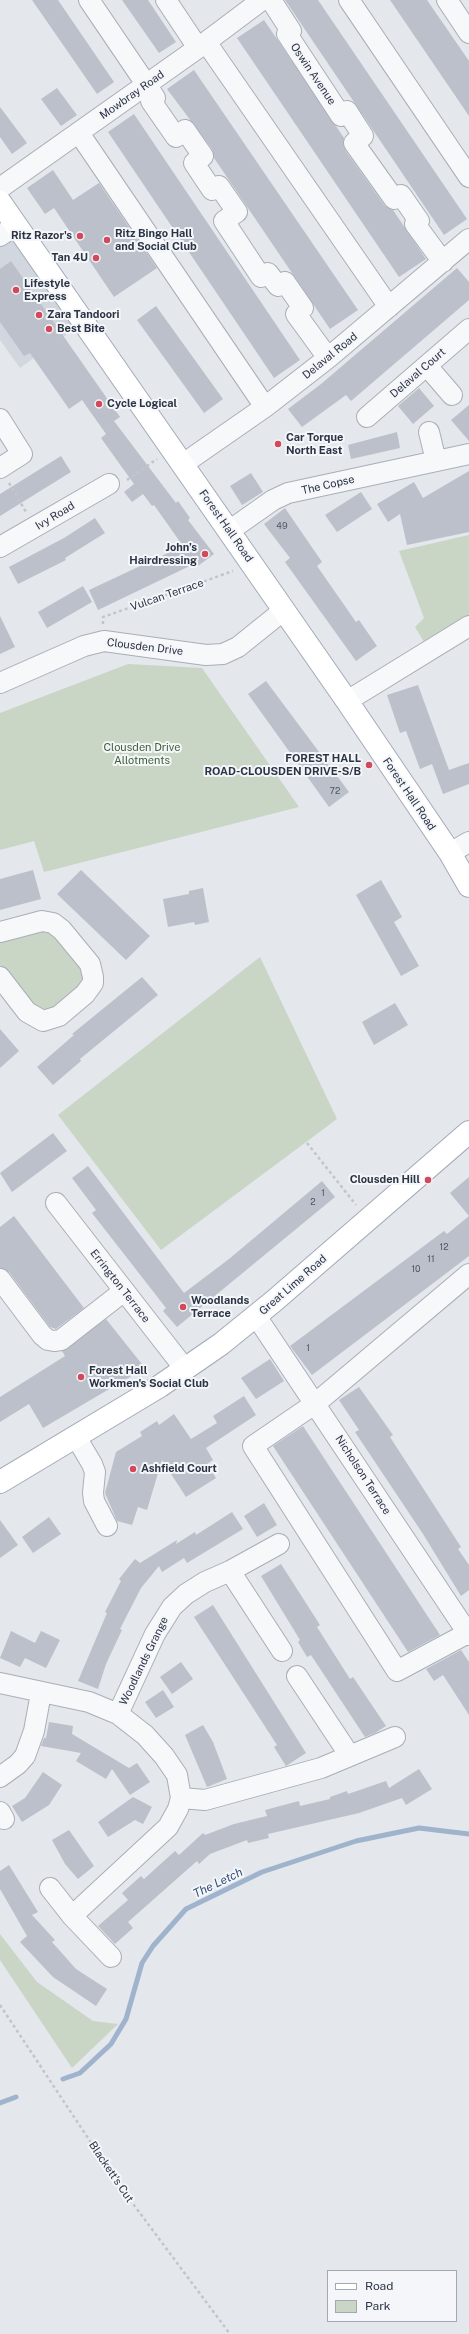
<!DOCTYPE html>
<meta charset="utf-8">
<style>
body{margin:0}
#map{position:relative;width:469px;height:2334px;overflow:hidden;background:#e4e7ec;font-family:"Public Sans",sans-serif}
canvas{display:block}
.legend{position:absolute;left:327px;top:2270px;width:130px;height:52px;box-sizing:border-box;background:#f4f6f9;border:1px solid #a4a8b1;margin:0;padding:5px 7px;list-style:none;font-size:12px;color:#2b3445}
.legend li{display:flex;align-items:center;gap:8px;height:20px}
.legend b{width:20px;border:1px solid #a4a8b1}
</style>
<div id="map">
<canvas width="469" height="2334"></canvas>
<ul class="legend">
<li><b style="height:5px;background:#fff"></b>Road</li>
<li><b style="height:11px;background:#c9d6c5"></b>Park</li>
</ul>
</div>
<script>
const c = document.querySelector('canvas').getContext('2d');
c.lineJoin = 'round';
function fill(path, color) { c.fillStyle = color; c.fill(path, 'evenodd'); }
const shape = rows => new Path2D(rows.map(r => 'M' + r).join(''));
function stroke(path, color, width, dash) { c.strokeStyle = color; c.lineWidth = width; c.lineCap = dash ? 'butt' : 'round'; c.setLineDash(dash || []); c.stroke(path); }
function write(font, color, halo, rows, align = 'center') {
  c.font = font + ' "Public Sans",sans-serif'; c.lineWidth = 4; c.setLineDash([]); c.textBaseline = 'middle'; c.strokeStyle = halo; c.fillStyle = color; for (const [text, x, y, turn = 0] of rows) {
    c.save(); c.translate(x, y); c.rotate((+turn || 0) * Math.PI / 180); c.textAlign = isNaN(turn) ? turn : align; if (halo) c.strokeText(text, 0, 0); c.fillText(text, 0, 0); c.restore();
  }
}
const built = shape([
 [0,187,92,316,20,368,0,340]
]);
const green = shape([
 [469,535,469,629,429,650,415,627,424,618,399,551],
 [128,664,202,668,299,807,44,872,34,841,0,850,0,713],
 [50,930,84,969,86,981,50,1013,35,1010,0,965,0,940],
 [260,957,337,1119,161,1250,58,1115],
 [0,1934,37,1982,93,2021,118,2024,72,2068,0,1960]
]);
const stream = shape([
 [63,2079,80,2073,111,2044,126,2019,142,1963,153,1946,186,1909,262,1872,356,1841,419,1828,469,1834],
 [0,2103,16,2097]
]);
const building = shape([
 [32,0,58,0,114,82,97,94],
 [122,0,148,0,176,42,159,53],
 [285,0,318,0,467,219,444,235],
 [390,0,427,0,469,61,469,116],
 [264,20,344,138,345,150,385,206,393,210,426,259,399,277,237,38],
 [194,70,358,310,330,329,214,158,212,149,167,89],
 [57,88,77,115,61,126,41,99],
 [0,107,27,143,12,154,0,137],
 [134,114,300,360,274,378,108,132],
 [53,170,73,200,99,183,157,268,114,297,54,208,45,214,27,188],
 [11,261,120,417,114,421,176,503,178,501,190,518,188,520,214,554,198,566,196,563,98,610,89,590,183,546,154,505,152,506,143,494,132,502,124,492,134,484,101,438,106,434,82,400,69,409,30,353,24,356,0,322,0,269],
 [457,268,469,282,469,300,351,401,346,395,302,427,288,409,321,384],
 [156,306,223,399,204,413,137,320],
 [419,388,434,406,413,424,398,406],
 [469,405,469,441,451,420],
 [397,432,400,448,351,459,348,445],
 [61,456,71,472,0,516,0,494],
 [469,471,469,532,407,545,400,514,388,522,377,504,414,482,423,498],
 [251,473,263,492,242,505,230,486],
 [361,492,372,509,337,532,325,515],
 [285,508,322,562,317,566,356,622,359,620,377,646,356,661,285,562,290,558,264,524],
 [95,518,105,533,65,558,66,560,18,584,9,567,64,538],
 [83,586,92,602,47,628,38,612],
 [0,616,15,647,0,654],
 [266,681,349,792,329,807,248,694],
 [418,685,449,770,469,763,469,784,443,794,432,764,420,769,406,731,400,733,387,695],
 [33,870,41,899,0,910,0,879],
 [81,870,150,936,126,960,57,894],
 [381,880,402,917,394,922,419,966,401,976,356,895],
 [203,888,209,922,195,925,194,922,168,927,163,899,189,894,189,891],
 [142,977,158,995,80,1059,81,1061,53,1085,37,1067,74,1035,72,1034],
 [395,1003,408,1025,374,1045,362,1022],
 [0,1029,19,1051,0,1068],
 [53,1133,67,1151,12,1192,0,1173],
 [88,1166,184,1293,229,1259,322,1181,335,1197,177,1327,163,1311,166,1308,92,1213,96,1210,72,1178],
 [469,1177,469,1256,312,1375,290,1346,444,1231,447,1234,469,1216,450,1193],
 [14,1216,84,1308,56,1329,50,1327,9,1272,0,1268,0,1227],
 [106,1319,145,1368,43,1428,29,1404,0,1422,0,1397,65,1356,62,1351],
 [270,1359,284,1381,256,1399,241,1378],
 [359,1387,393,1435,390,1437,461,1547,458,1549,469,1565,469,1590,461,1596,423,1534,355,1432,359,1430,339,1400],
 [244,1396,256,1415,206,1448,213,1460,207,1464,216,1478,186,1497,162,1460,147,1510,138,1507,132,1525,117,1521,105,1493,116,1452,142,1436,140,1432,157,1421,159,1425,174,1414,191,1439,217,1423,213,1416],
 [303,1426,440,1635,408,1652,273,1446],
 [264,1503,277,1525,257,1537,244,1516],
 [232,1512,243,1529,187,1563,184,1558,162,1572,159,1566,141,1588,120,1629,122,1630,106,1664,98,1689,78,1681,107,1613,105,1612,121,1581,119,1579,135,1559,140,1563,177,1540,176,1544,195,1532,196,1535],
 [49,1517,61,1534,33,1553,22,1537],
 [0,1520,18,1545,0,1558],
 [281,1564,320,1625,317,1627,350,1679,353,1677,386,1726,375,1733,365,1737,311,1655,307,1657,298,1642,300,1640,261,1576],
 [213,1605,306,1753,286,1766,274,1747,277,1745,194,1617],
 [11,1631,35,1643,41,1631,60,1640,46,1668,25,1658,20,1667,0,1658],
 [461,1650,469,1662,469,1715,443,1675,434,1681,426,1669],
 [181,1662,193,1679,172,1694,160,1677],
 [163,1690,174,1707,156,1718,145,1702],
 [49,1722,73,1726,72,1734,129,1768,137,1763,150,1782,130,1795,112,1769,106,1779,76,1761,81,1753,41,1746,44,1738,46,1738],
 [203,1725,213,1742,227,1779,207,1787,185,1735],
 [419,1769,432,1789,406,1805,402,1798,359,1813,268,1834,269,1838,248,1843,247,1840,210,1854,199,1864,197,1861,128,1922,133,1928,115,1944,98,1926,128,1900,122,1893,141,1876,144,1879,175,1851,179,1855,203,1833,205,1835,234,1824,267,1816,265,1810,299,1801,300,1806,330,1799,330,1797,347,1791,348,1794,386,1781,389,1788],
 [43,1772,62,1785,49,1805,22,1822,12,1806,25,1798],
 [133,1797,152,1807,143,1824,135,1820,108,1837,98,1822],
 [69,1830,94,1866,78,1879,65,1864,52,1840],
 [9,1865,38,1912,32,1915,55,1940,52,1942,76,1969,107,1989,96,2006,53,1977,20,1942,27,1936,0,1889,0,1871]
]);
const path = shape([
 [127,480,157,459],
 [9,483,26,512],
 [103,624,103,617,233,571],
 [307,1143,356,1205],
 [0,2005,119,2185,230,2334]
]);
const minor = shape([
 [89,0,146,84,155,98,151,101,176,137,185,130,203,156,194,163,212,190,219,186,237,212,224,221,261,277,268,273,278,286,285,282,303,308,296,314,328,358],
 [166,0,198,48],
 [271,0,291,31,287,34,341,116,347,111,363,136,354,143,394,199,401,195,419,221,415,224,443,262],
 [349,0,469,177],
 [447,0,469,33],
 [206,42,389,307],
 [79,133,265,407],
 [0,188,198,48,262,0],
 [0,236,16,225],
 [427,366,452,395],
 [367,417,469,329],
 [0,419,22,454,0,468],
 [429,432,436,461],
 [183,464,265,407,328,358,469,239],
 [229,531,273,500,288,493,469,454],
 [0,547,109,484],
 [0,683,84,646,104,641,206,655,223,654,238,647,284,610],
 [347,701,469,626],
 [450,853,469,842],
 [0,932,42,921,53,923,62,930,90,964,93,977,93,983,85,994,59,1016,43,1021,27,1012,0,977],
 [56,1203,185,1369],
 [0,1279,42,1335,48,1340,54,1341,61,1340,124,1291],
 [256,1316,469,1635],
 [76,1437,92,1464,95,1472,93,1493,94,1501,107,1526],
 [230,1571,282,1651],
 [468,1633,397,1671,253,1446,316,1403,469,1274],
 [297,1676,350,1756],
 [0,1683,89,1702,118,1714,145,1735,164,1756,177,1775,181,1798,178,1809,168,1827,72,1916],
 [118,1714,155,1634,172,1607,186,1594,205,1582,230,1571,279,1544],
 [0,1777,18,1764,25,1756,34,1731,41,1693],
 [181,1798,205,1800,321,1768,395,1737],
 [0,1812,4,1819],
 [50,1888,72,1916,111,1957]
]);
const major = shape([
 [0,202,347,701,450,853,469,886],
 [0,1482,160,1386,221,1344,274,1301,469,1132]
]);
const markers = [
 [80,236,4,"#d1495b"],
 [107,240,4,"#d1495b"],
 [96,258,4,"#d1495b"],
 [16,290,4,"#d1495b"],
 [39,315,4,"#d1495b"],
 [49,329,4,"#d1495b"],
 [99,404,4,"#d1495b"],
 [278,444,4,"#d1495b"],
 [205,554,4,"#d1495b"],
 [369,765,4,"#d1495b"],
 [428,1180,4,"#d1495b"],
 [183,1307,4,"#d1495b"],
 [81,1377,4,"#d1495b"],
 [133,1469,4,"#d1495b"]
];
const numberNames = [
 ["49",282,526],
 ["72",335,791],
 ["1",323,1193],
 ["2",313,1202],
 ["12",444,1247],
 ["11",431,1259],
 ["10",416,1269],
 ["1",308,1348]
];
const streetNames = [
 ["Oswin Avenue",313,74,56],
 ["Mowbray Road",132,95,-35],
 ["Delaval Road",330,356,-39],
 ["Delaval Court",418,373,-41],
 ["The Copse",328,485,-13],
 ["Ivy Road",55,516,-31],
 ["Forest Hall Road",226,526,55],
 ["Vulcan Terrace",167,595,-19],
 ["Clousden Drive",145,647,7],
 ["Forest Hall Road",409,794,56],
 ["Great Lime Road",293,1285,-41],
 ["Errington Terrace",120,1286,52],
 ["Nicholson Terrace",363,1475,57],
 ["Woodlands Grange",144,1661,-64],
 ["Blackett's Cut",111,2172,56]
];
const poiNames = [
 ["Ritz Bingo Hall",115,234],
 ["and Social Club",115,247],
 ["Ritz Razor's",72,236,"right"],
 ["Tan 4U",88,258,"right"],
 ["Lifestyle",24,284],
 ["Express",24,297],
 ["Zara Tandoori",47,315],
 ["Best Bite",57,329],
 ["Cycle Logical",107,404],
 ["Car Torque",286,438],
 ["North East",286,451],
 ["John’s",197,548,"right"],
 ["Hairdressing",197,561,"right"],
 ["FOREST HALL",361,759,"right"],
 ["ROAD-CLOUSDEN DRIVE-S/B",361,772,"right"],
 ["Clousden Hill",420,1180,"right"],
 ["Woodlands",191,1301],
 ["Terrace",191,1314],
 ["Forest Hall",89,1371],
 ["Workmen's Social Club",89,1384],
 ["Ashfield Court",141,1469]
];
const parkNames = [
 ["Clousden Drive",142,748],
 ["Allotments",142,761]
];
const waterNames = [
 ["The Letch",218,1883,-26]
];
fill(built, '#d2d6de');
fill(green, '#c9d6c5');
stroke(stream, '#9fb4cc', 5);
fill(building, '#bbc0ca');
stroke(minor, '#a9aeb7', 22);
stroke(major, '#a3abb8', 24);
stroke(path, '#c2c5cb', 2.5, [3, 3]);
stroke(minor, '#f7f8fa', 20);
stroke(major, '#fff', 22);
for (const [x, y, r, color] of markers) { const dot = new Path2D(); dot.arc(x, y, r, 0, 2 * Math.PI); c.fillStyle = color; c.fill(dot); stroke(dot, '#f4f6f9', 1.5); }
write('9px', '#4f5766', null, numberNames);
write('11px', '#2b3445', '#f4f6f9', streetNames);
write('bold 11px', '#2b3445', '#f4f6f9', poiNames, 'left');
write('11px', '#3f6138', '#f4f6f9', parkNames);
write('italic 12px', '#34527a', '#f4f6f9', waterNames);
</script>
